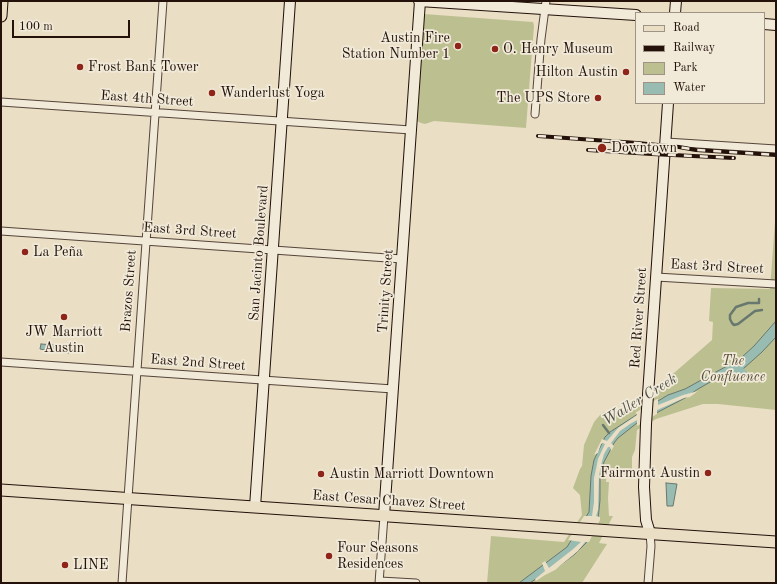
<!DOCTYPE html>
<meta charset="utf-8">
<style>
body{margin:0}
#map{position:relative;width:777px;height:584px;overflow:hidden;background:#eadec5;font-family:"Old Standard TT",serif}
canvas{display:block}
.frame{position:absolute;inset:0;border:2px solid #23110a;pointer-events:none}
.legend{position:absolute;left:635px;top:12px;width:130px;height:92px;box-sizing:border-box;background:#f1ead9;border:1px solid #9f9386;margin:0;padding:5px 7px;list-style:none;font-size:12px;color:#23110a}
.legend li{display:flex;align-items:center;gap:8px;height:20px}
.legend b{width:20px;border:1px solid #9f9386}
.scale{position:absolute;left:12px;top:20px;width:118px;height:18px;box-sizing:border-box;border:2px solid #23110a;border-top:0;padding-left:5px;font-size:12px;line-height:14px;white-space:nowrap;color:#23110a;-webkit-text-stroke:3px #f1ead9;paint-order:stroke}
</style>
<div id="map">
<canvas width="777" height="584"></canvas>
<div class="frame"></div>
<ul class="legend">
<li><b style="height:5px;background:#eadec5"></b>Road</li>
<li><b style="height:5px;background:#23110a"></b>Railway</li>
<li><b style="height:11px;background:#bcc091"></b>Park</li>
<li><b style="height:11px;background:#98bcb1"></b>Water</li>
</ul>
<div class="scale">100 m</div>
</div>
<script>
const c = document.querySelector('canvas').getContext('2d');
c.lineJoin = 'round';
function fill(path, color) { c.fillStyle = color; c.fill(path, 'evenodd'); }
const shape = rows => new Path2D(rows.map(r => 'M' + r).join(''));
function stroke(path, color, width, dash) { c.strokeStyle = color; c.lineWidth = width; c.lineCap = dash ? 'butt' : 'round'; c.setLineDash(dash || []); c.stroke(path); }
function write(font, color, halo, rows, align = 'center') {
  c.font = font + ' "Old Standard TT",serif'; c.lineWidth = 3.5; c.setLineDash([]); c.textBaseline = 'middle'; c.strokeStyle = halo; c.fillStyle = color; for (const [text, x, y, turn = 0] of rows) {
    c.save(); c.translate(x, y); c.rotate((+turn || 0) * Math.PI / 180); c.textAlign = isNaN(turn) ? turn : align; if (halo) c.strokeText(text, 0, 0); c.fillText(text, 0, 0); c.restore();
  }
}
const green = shape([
 [424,14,533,22,534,26,526,128,434,121,425,124,421,123,417,121,415,114,418,110],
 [776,208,776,410,718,404,703,404,656,419,637,430,635,450,632,457,632,468,631,472,619,471,616,471,616,468,607,468,606,482,609,482,608,498,609,516,613,516,599,543,607,544,582,583,487,583,491,536,564,542,582,515,580,495,573,488,580,469,582,466,584,445,594,422,600,415,604,412,623,410,658,396,659,386,712,340,713,322,709,321,711,288,770,289]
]);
const water = shape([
 [776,321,776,337,762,352,743,369,744,372,742,376,712,381,698,389,685,398,637,423,618,438,614,443,604,462,600,479,600,500,598,520,586,543,575,554,559,566,544,573,530,583,519,583,567,547,589,512,591,476,594,460,605,437,610,432,658,401,668,395,685,389,714,373,729,365,742,357,754,346,776,321],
 [41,344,69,346,69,353,46,351,46,350,40,349,41,344],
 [666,483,677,484,673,506,667,506,666,483]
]);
const pier = shape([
 [698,391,690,397,684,398,657,410,657,414,637,426,637,420,630,424,620,431,611,443,614,446,611,451,610,447,608,447,604,454,601,465,599,476,598,510,596,516,600,517,600,520,589,542,585,542,578,551,555,570,545,575,536,581,535,579,545,571,542,563,545,561,549,568,572,550,581,542,568,540,584,516,592,516,594,502,594,478,596,469,598,459,605,444,603,443,601,444,598,453,594,455,602,439,607,441,618,428,637,415,636,413,635,413,657,399,658,399,658,405,683,395]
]);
const stream = shape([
 [759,299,759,303,748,303,736,307,730,315,730,319,732,323,734,325,738,324,755,311,762,310],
 [603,425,609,433]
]);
const canal = shape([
 [736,367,747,377]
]);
const street = shape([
 [1,102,411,130],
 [535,114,541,39,546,1],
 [666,142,776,149],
 [1,231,402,259],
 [656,277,776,284],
 [1,362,393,389],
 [380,581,416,583],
 [122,583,163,1],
 [379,583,384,516],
 [648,583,651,546,650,533]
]);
const secondary = shape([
 [419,1,636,15],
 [675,13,676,1],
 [764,24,776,25],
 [255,507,290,1],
 [384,516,420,1],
 [650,533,646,520,644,487,646,424,668,103]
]);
const primary = shape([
 [1,16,2,1],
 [1,490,776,542]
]);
const rail = shape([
 [538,136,637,143,679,147,696,150,776,155],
 [588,150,652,154,734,158]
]);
const markers = [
 [458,46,4,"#8f2418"],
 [495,49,4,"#8f2418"],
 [80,67,4,"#8f2418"],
 [626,72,4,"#8f2418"],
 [212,93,4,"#8f2418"],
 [598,98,4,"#8f2418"],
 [602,148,5,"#8f2418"],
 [25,252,4,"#8f2418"],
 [64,317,4,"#8f2418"],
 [708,473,4,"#8f2418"],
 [321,474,4,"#8f2418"],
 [329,556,4,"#8f2418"],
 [65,565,4,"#8f2418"]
];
const poiNames = [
 ["Austin Fire",450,38,"right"],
 ["Station Number 1",450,54,"right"],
 ["O. Henry Museum",503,49],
 ["Frost Bank Tower",88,67],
 ["Hilton Austin",618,72,"right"],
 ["Wanderlust Yoga",220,93],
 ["The UPS Store",590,98,"right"],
 ["Downtown",611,148],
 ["La Peña",33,252],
 ["JW Marriott",64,332,"center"],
 ["Austin",64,348,"center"],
 ["Fairmont Austin",700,473,"right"],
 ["Austin Marriott Downtown",329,474],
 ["Four Seasons",337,548],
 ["Residences",337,564],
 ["LINE",73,565]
];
const streetNames = [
 ["East 4th Street",147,99,4],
 ["East 3rd Street",190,231,4],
 ["San Jacinto Boulevard",259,253,-86],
 ["East 3rd Street",717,267,3],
 ["Brazos Street",129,291,-86],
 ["Trinity Street",386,291,-86],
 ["Red River Street",639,318,-86],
 ["East 2nd Street",198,363,4],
 ["East Cesar Chavez Street",389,501,4]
];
const parkNames = [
 ["The",733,361],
 ["Confluence",733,377]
];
const waterNames = [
 ["Waller Creek",640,400,-32]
];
fill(green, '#bcc091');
fill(water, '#98bcb1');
stroke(water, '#69786e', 1);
fill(pier, '#eadec5');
stroke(stream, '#69786e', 2.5);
stroke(canal, '#98bcb1', 8);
stroke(street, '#554439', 9);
stroke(secondary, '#23110a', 12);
stroke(primary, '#23110a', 13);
stroke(street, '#f1ead9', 7);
stroke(secondary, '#f1ead9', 10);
stroke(primary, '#eadec5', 11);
stroke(rail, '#23110a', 4);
stroke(rail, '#f1ead9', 2.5, [8]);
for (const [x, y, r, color] of markers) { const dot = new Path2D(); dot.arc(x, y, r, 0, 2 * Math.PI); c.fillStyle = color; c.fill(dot); stroke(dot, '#f1ead9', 1.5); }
write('14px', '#23110a', '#f1ead9', poiNames, 'left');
write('14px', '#23110a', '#f1ead9', streetNames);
write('italic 14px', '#594e39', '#f1ead9', parkNames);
write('italic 15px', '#4c4d44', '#f1ead9', waterNames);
</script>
